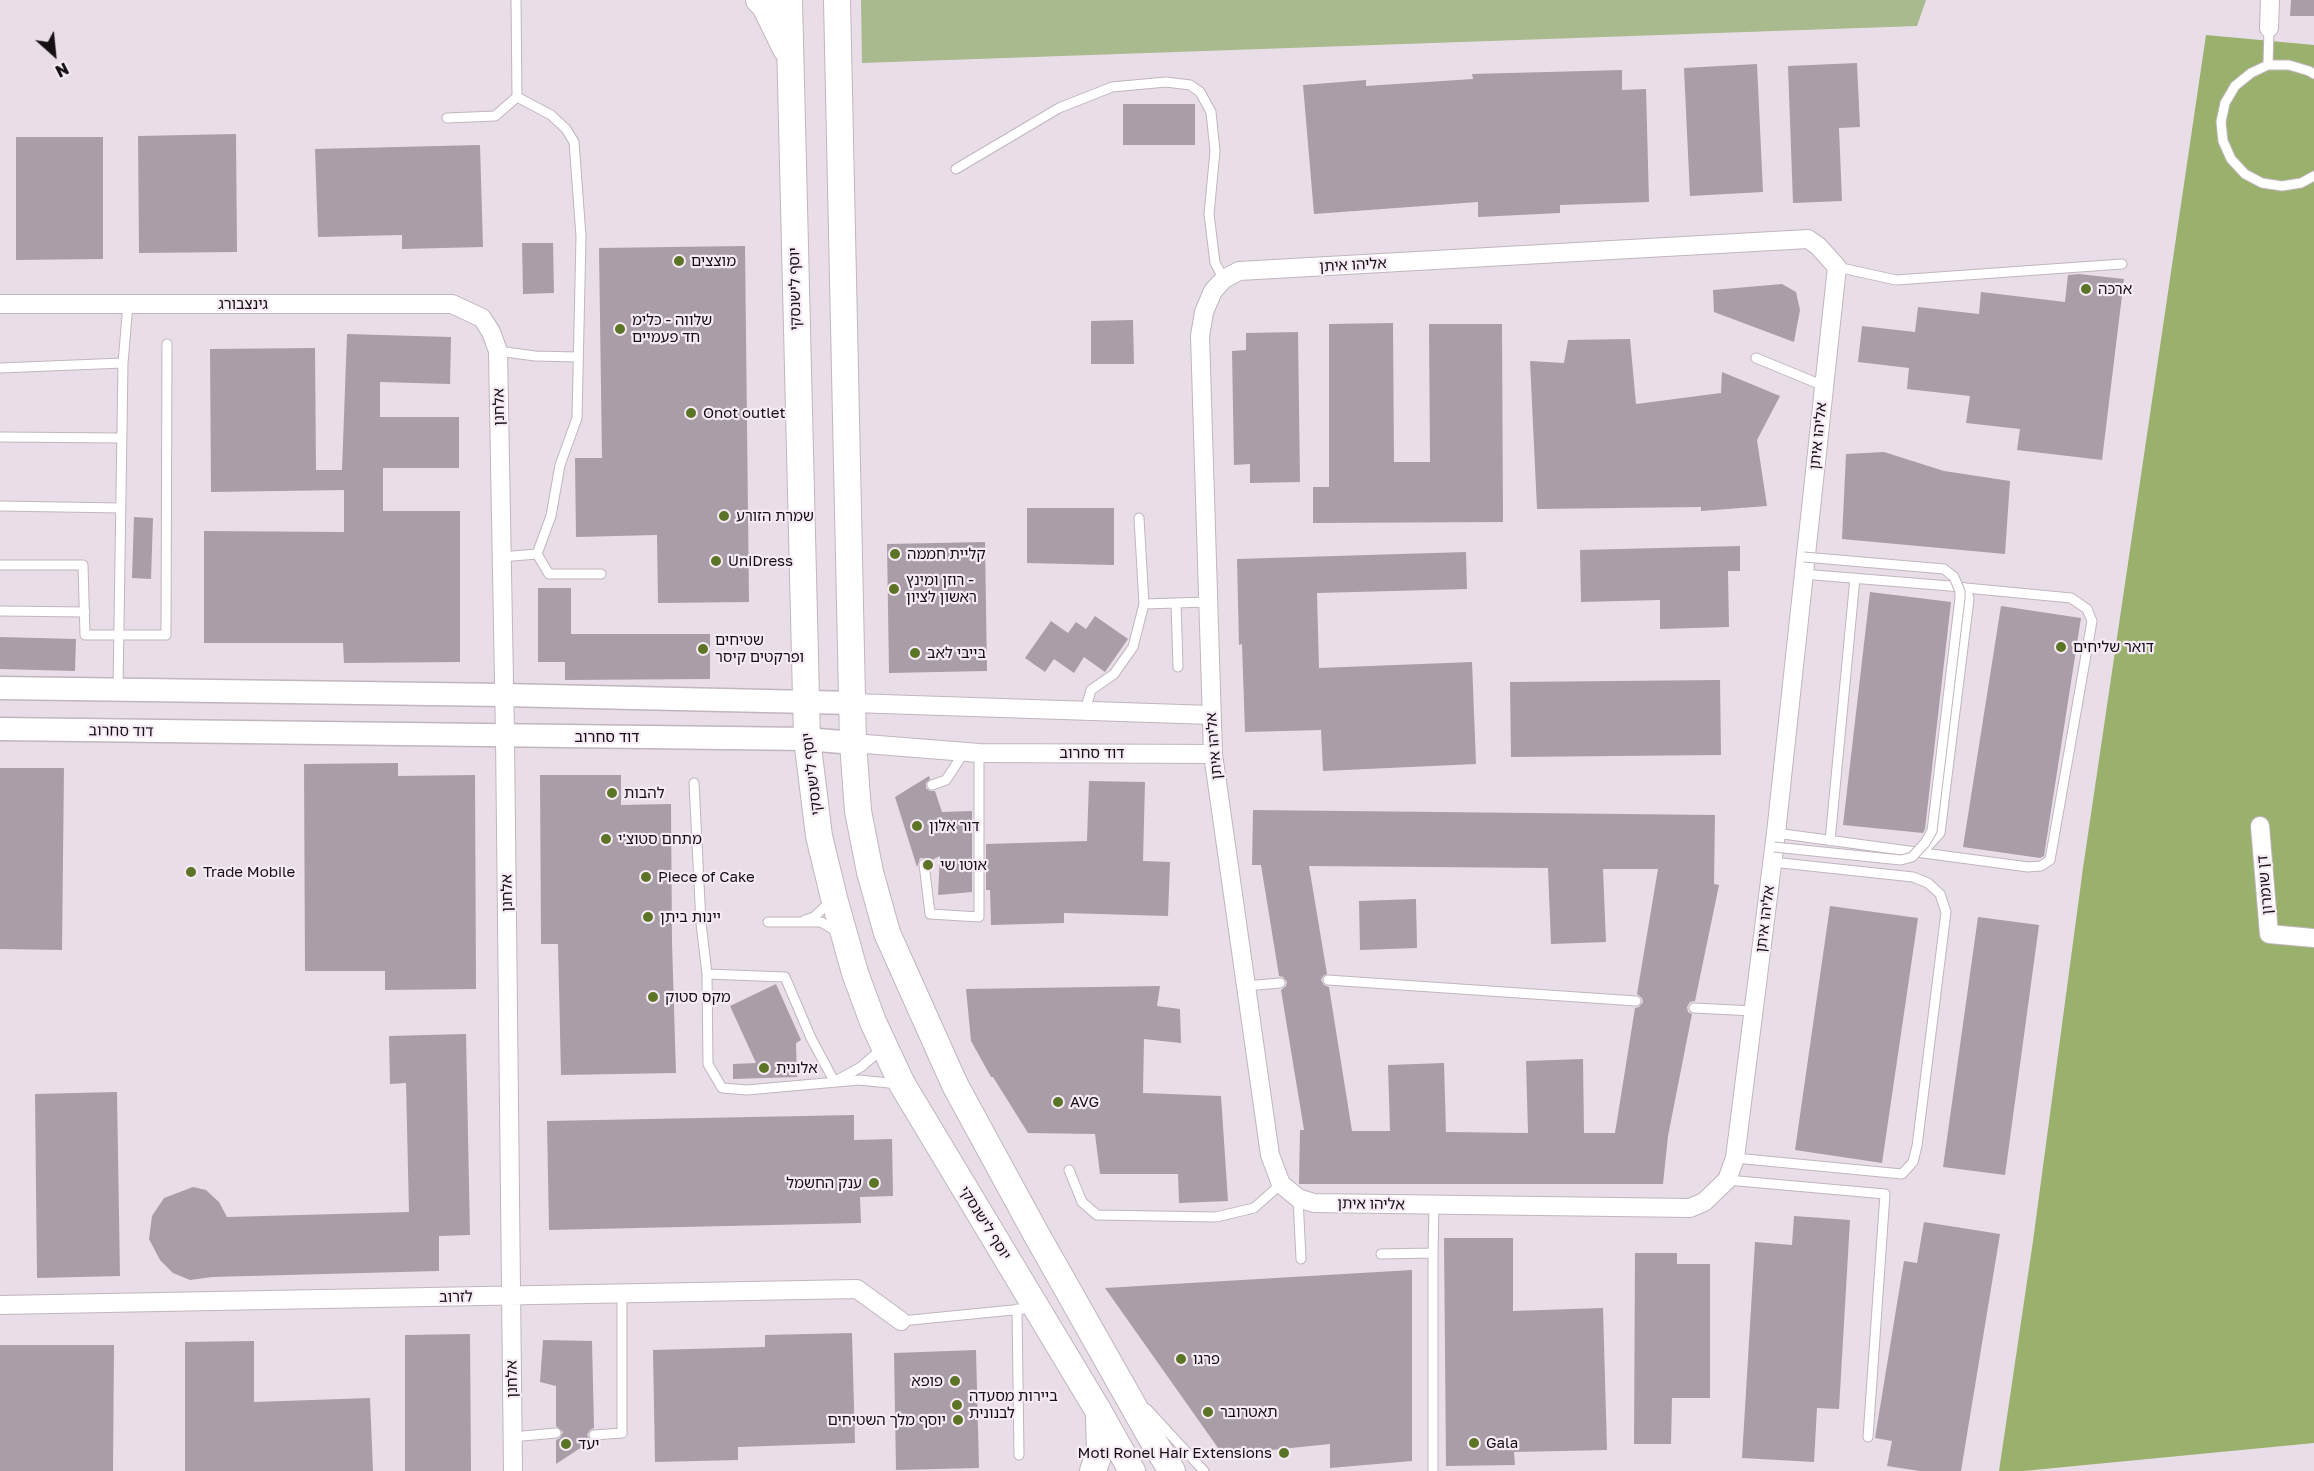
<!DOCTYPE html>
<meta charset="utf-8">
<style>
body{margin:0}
#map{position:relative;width:2314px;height:1471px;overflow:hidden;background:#e9dde7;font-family:"Golos Text",sans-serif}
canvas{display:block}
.north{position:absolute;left:24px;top:24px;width:60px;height:60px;-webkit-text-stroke:4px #f6eaf4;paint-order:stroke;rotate:153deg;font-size:16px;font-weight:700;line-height:24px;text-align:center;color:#141014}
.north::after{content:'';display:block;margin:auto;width:21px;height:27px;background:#141014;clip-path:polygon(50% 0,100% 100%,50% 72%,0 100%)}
</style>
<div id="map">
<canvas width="2314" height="1471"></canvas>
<div class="north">N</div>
</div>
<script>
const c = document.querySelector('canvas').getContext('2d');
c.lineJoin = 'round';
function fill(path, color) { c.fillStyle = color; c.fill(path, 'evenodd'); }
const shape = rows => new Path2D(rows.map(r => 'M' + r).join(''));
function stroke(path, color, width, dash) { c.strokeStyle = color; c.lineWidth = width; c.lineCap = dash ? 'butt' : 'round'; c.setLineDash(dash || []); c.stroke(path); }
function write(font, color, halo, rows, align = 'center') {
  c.font = font + ' "Golos Text","Noto Sans Hebrew",sans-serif'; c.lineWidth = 4.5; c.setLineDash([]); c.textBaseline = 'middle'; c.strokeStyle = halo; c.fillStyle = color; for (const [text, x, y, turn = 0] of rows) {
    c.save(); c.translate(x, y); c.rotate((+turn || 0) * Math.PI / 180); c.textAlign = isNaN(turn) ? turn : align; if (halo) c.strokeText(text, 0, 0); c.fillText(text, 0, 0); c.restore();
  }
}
const green = shape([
 [861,0,1926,0,1917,26,862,63]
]);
const forest = shape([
 [2206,35,2314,45,2314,1443,2023,1471,1999,1471,2033,1241,2083,868]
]);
const building = shape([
 [2291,0,2314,0,2314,16,2290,16],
 [1857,63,1860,127,1839,128,1842,201,1793,203,1788,66],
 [1757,64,1763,192,1690,196,1684,68],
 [1622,70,1622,90,1646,89,1649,202,1560,205,1560,213,1478,217,1478,202,1314,214,1303,85,1366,80,1366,86,1473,79,1472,74],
 [1123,104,1195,104,1195,145,1123,145],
 [236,134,237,252,139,253,138,136],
 [16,137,103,137,103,259,16,260],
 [480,145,483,247,402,249,402,235,318,237,315,149],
 [522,243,553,243,554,293,523,294],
 [745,246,749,602,658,603,657,535,576,537,575,458,602,458,599,248],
 [2079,274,2124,279,2102,460,2017,450,2020,429,1966,423,1970,396,1907,389,1909,368,1858,362,1862,326,1915,332,1918,307,1979,314,1981,292,2065,302,2068,275],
 [1782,284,1796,292,1800,310,1794,342,1714,312,1713,290],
 [1133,320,1134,364,1091,364,1091,321],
 [1393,323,1394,462,1430,462,1429,324,1502,324,1503,522,1313,523,1313,487,1329,487,1329,324],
 [1298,332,1300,482,1250,483,1250,464,1234,465,1232,351,1246,350,1246,333],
 [347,334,451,337,450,384,380,382,380,417,459,417,459,468,383,468,383,511,460,511,460,662,344,663,343,643,204,643,204,531,344,532,344,490,211,492,210,349,315,348,316,470,342,470],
 [1630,339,1636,404,1721,393,1722,372,1780,396,1757,440,1767,506,1701,511,1701,507,1537,509,1530,361,1564,363,1568,340],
 [1884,452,1944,471,2010,481,2005,554,1842,539,1846,454],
 [1027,508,1114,508,1114,565,1027,563],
 [134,517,153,518,151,579,132,578],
 [985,542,987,671,889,673,887,544],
 [1740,546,1740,571,1728,571,1729,627,1660,629,1660,600,1581,602,1580,550],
 [1466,552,1467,589,1317,593,1319,668,1472,662,1476,764,1323,771,1321,730,1245,732,1242,644,1239,645,1237,559],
 [538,588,571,588,571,634,710,634,710,679,565,680,565,662,538,662],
 [1870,592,1951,602,1925,829,1923,833,1843,825],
 [2001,606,2081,618,2046,843,2044,856,2040,858,1963,847],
 [1095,616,1128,639,1105,672,1084,657,1074,673,1054,659,1045,672,1025,658,1051,621,1068,633,1076,622,1086,629],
 [0,637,76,639,75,671,0,669],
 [1720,680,1721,755,1511,757,1510,682],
 [398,763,398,776,475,775,476,989,385,990,385,971,305,971,304,764],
 [0,768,64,768,62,950,0,949],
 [540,775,621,775,621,805,671,804,672,943,676,1073,561,1075,558,944,541,944],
 [929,776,930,779,926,783,926,788,930,791,935,791,942,812,972,811,972,892,938,895,940,856,930,861,926,858,920,858,917,867,895,797],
 [1089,781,1145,782,1143,861,1170,862,1168,916,1064,913,1064,923,991,925,990,890,986,890,986,844,1087,841],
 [1253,810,1715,815,1714,884,1719,885,1695,1001,1690,1002,1687,1007,1688,1012,1692,1014,1668,1136,1663,1184,1299,1184,1300,1130,1304,1130,1281,990,1286,986,1287,982,1283,977,1279,976,1261,865,1252,865],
 [1309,866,1548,868,1551,944,1606,942,1603,869,1658,869,1637,994,1642,998,1643,1002,1639,1007,1635,1008,1615,1133,1584,1133,1583,1059,1526,1061,1528,1133,1446,1132,1444,1063,1388,1065,1390,1131,1352,1131,1329,987,1324,985,1321,980,1323,976,1327,974],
 [1416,899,1417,948,1360,950,1359,901],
 [1830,906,1918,918,1882,1163,1795,1150],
 [1978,917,2039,925,2005,1175,1943,1167],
 [776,984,801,1040,796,1043,797,1077,733,1079,733,1064,756,1063,730,1006],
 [1160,986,1157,1006,1180,1009,1181,1043,1144,1039,1143,1093,1221,1096,1228,1201,1179,1203,1178,1174,1100,1174,1095,1134,1028,1133,993,1077,991,1077,971,1041,966,989],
 [466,1034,470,1235,439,1236,439,1271,212,1277,190,1280,173,1273,160,1260,149,1239,152,1216,164,1198,193,1187,206,1190,219,1202,227,1217,409,1212,406,1083,390,1084,389,1036],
 [117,1092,120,1276,37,1278,35,1094],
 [854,1115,854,1140,892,1139,893,1196,860,1197,861,1223,549,1230,547,1121],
 [1794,1216,1850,1220,1839,1409,1817,1408,1814,1462,1742,1458,1755,1242,1792,1245],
 [1924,1222,2000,1234,1961,1471,1920,1471,1887,1466,1892,1441,1875,1438,1904,1261,1917,1263],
 [1444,1238,1513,1238,1513,1311,1603,1308,1607,1450,1514,1452,1515,1465,1446,1466],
 [1635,1253,1677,1253,1677,1264,1710,1264,1710,1398,1672,1398,1671,1444,1634,1444],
 [1412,1270,1412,1461,1330,1468,1330,1444,1223,1455,1105,1288],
 [852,1333,855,1443,738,1447,738,1460,655,1462,653,1350,765,1347,765,1335],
 [470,1334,471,1471,405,1471,405,1335],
 [543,1340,592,1341,594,1428,590,1430,587,1435,591,1441,556,1464,556,1440,560,1438,563,1432,556,1426,556,1386,540,1382],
 [254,1341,254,1402,370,1398,373,1471,185,1471,185,1342],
 [0,1345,114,1345,113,1471,0,1471],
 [976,1350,979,1468,896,1470,894,1353]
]);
const service = shape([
 [516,0,517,97,551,115,566,129,574,142,581,236,577,418,560,465,551,516,537,554],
 [2268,65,2269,28],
 [2314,74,2309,71,2289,65,2268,65,2251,73,2235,86,2225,103,2221,122,2223,141,2231,159,2245,174,2262,183,2282,186,2301,183,2314,176],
 [447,118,495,116,517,97],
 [956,169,1059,108,1112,87,1166,82,1190,85,1200,92,1211,112,1215,151,1209,214,1215,263,1224,279],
 [1837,267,1896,280,2122,264],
 [498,351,535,356,578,357],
 [1756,358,1824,386],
 [0,368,123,363],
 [0,437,122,438],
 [0,506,121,508],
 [537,554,549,574,601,574],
 [501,557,537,554],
 [0,565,83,565,85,635,166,635,167,344],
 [1176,603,1178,667],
 [1144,604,1208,602],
 [0,611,85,612],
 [118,688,123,363,128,304],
 [1085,711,1091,690,1114,674,1133,647,1144,604,1139,518],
 [694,783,701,923,707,974],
 [932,785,946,780,965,751],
 [1776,833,1916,852,1928,846,1940,833,1969,599,1966,588,1950,586,1802,574],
 [1830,841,1855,578],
 [1916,852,2028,867,2041,866,2050,860,2092,621,2087,609,2071,598,1966,588],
 [924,864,930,914,979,917,979,753],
 [805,920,814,917,832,900],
 [768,922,821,922,838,932],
 [1328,980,1636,1001],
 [1246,986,1280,983],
 [1694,1008,1754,1011],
 [839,1079,861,1067,877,1053,878,1044],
 [834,1081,811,1038,785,977,707,974,708,1064,722,1088,747,1090,859,1080,899,1084],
 [1735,1158,1902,1174,1913,1162,1917,1146,1946,912,1940,894,1928,883,1913,877,1772,862],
 [1069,1170,1082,1202,1097,1215,1216,1217,1254,1208,1281,1184],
 [1727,1180,1885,1194,1868,1437],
 [1298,1198,1301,1259],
 [1381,1254,1433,1253,1434,1205],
 [1017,1309,1019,1455],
 [901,1321,1023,1309],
 [1147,1409,1204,1471],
 [594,1435,622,1433,622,1293],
 [512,1437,556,1433],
 [1433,1471,1433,1253]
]);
const minor = shape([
 [2269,28,2270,0],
 [1808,239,1818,246,1837,267,1776,833,1735,1158,1727,1180,1704,1202,1690,1208,1314,1203,1298,1198,1281,1184,1270,1155,1213,754,1200,336,1204,312,1213,291,1224,279,1239,271,1808,239],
 [0,304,452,304,482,318,491,332,498,351,505,737,513,1471],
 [853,703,1211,715],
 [853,743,979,753,1213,754],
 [2260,826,2269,934,2314,938],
 [0,1305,857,1289,901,1321]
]);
const tertiary = shape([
 [0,688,503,695,853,703],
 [0,729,807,739,853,743]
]);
const secondary = shape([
 [759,0,765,6,786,49],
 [789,0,807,739,819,836,834,898,855,973,873,1022,902,1084,1099,1412,1132,1471],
 [837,0,853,743,858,811,870,872,887,933,955,1085,1035,1232,1152,1439,1172,1471],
 [1093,1471,1100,1450,1099,1415]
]);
const serviceBridge = shape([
 [1774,847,1901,860,1912,857,1925,843,1932,831,1960,598,1960,591,1954,577,1944,569,1804,557]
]);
const markers = [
 [679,261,6,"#5c7425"],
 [2086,289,6,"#5c7425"],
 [620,329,6,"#5c7425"],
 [691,413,6,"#5c7425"],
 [724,516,6,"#5c7425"],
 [895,554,6,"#5c7425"],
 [716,561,6,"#5c7425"],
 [894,589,6,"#5c7425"],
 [2061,647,6,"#5c7425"],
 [703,649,6,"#5c7425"],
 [915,653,6,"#5c7425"],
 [612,793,6,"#5c7425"],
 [917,826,6,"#5c7425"],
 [606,839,6,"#5c7425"],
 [928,865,6,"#5c7425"],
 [191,872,6,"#5c7425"],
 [646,877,6,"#5c7425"],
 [648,917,6,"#5c7425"],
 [653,997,6,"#5c7425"],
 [764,1068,6,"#5c7425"],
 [1058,1102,6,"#5c7425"],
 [874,1183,6,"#5c7425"],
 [1181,1359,6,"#5c7425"],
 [955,1381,6,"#5c7425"],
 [957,1405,6,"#5c7425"],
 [1208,1412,6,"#5c7425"],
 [958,1420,6,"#5c7425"],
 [1474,1443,6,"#5c7425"],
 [566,1444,6,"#5c7425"],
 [1284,1453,6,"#5c7425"]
];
const poiNames = [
 ["מוצצים",691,261],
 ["ארכה",2098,289],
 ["שלווה - כלימ",632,320],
 ["חד פעמיים",632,337],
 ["Onot outlet",703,413],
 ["שמרת הזורע",736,516],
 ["קליית חממה",907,554],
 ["UniDress",728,561],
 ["רוזן ומינץ -",906,580],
 ["ראשון לציון",906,597],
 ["שטיחים",715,640],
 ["ופרקטים קיסר",715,657],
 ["דואר שליחים",2073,647],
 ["בייבי לאב",927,653],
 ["להבות",624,793],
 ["דור אלון",929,826],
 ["מתחם סטוצ'י",618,839],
 ["אוטו שי",940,865],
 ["Trade Mobile",203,872],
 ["Piece of Cake",658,877],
 ["יינות ביתן",660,917],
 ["מקס סטוק",665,997],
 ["אלונית",776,1068],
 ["AVG",1070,1102],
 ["ענק החשמל",862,1183,"right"],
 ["פרגו",1193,1359],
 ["פופא",943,1381,"right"],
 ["ביירות מסעדה",969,1396],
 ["לבנונית",969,1413],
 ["תאטרובר",1220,1412],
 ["יוסף מלך השטיחים",946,1420,"right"],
 ["Gala",1486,1443],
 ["יעד",578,1444],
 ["Moti Ronel Hair Extensions",1272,1453,"right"]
];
const streetNames = [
 ["אליהו איתן",1353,265,-3],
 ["יוסף לישנסקי",795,289,-91],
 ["גינצבורג",243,304],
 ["אלחנן",499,407,-91],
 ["אליהו איתן",1818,436,-84],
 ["דוד סחרוב",121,731,1],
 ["דוד סחרוב",607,737],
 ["אליהו איתן",1214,746,-95],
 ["דוד סחרוב",1092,753],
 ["יוסף לישנסקי",812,774,-97],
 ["דן שומרון",2265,885,-95],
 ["אלחנן",507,893,-91],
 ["אליהו איתן",1765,919,-83],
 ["אליהו איתן",1371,1204,1],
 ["יוסף לישנסקי",985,1223,58],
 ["לזרוב",456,1297,-1],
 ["אלחנן",512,1379,-91]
];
fill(green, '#a9ba8e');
fill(forest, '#9ab16e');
fill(building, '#a99ea7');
stroke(service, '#c1b5bf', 11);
stroke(minor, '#c1b5bf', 20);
stroke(tertiary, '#c1b5bf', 25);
stroke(secondary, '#c1b5bf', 28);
stroke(service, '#fff', 9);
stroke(minor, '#fff', 18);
stroke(tertiary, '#fff', 22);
stroke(secondary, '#fff', 26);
stroke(serviceBridge, '#c1b5bf', 11, []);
stroke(serviceBridge, '#fff', 9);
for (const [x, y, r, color] of markers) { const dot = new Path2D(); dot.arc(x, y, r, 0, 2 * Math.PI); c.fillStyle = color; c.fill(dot); stroke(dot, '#f6eaf4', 2); }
write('15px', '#141014', '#f6eaf4', poiNames, 'left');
write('15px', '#141014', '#f6eaf4', streetNames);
</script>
